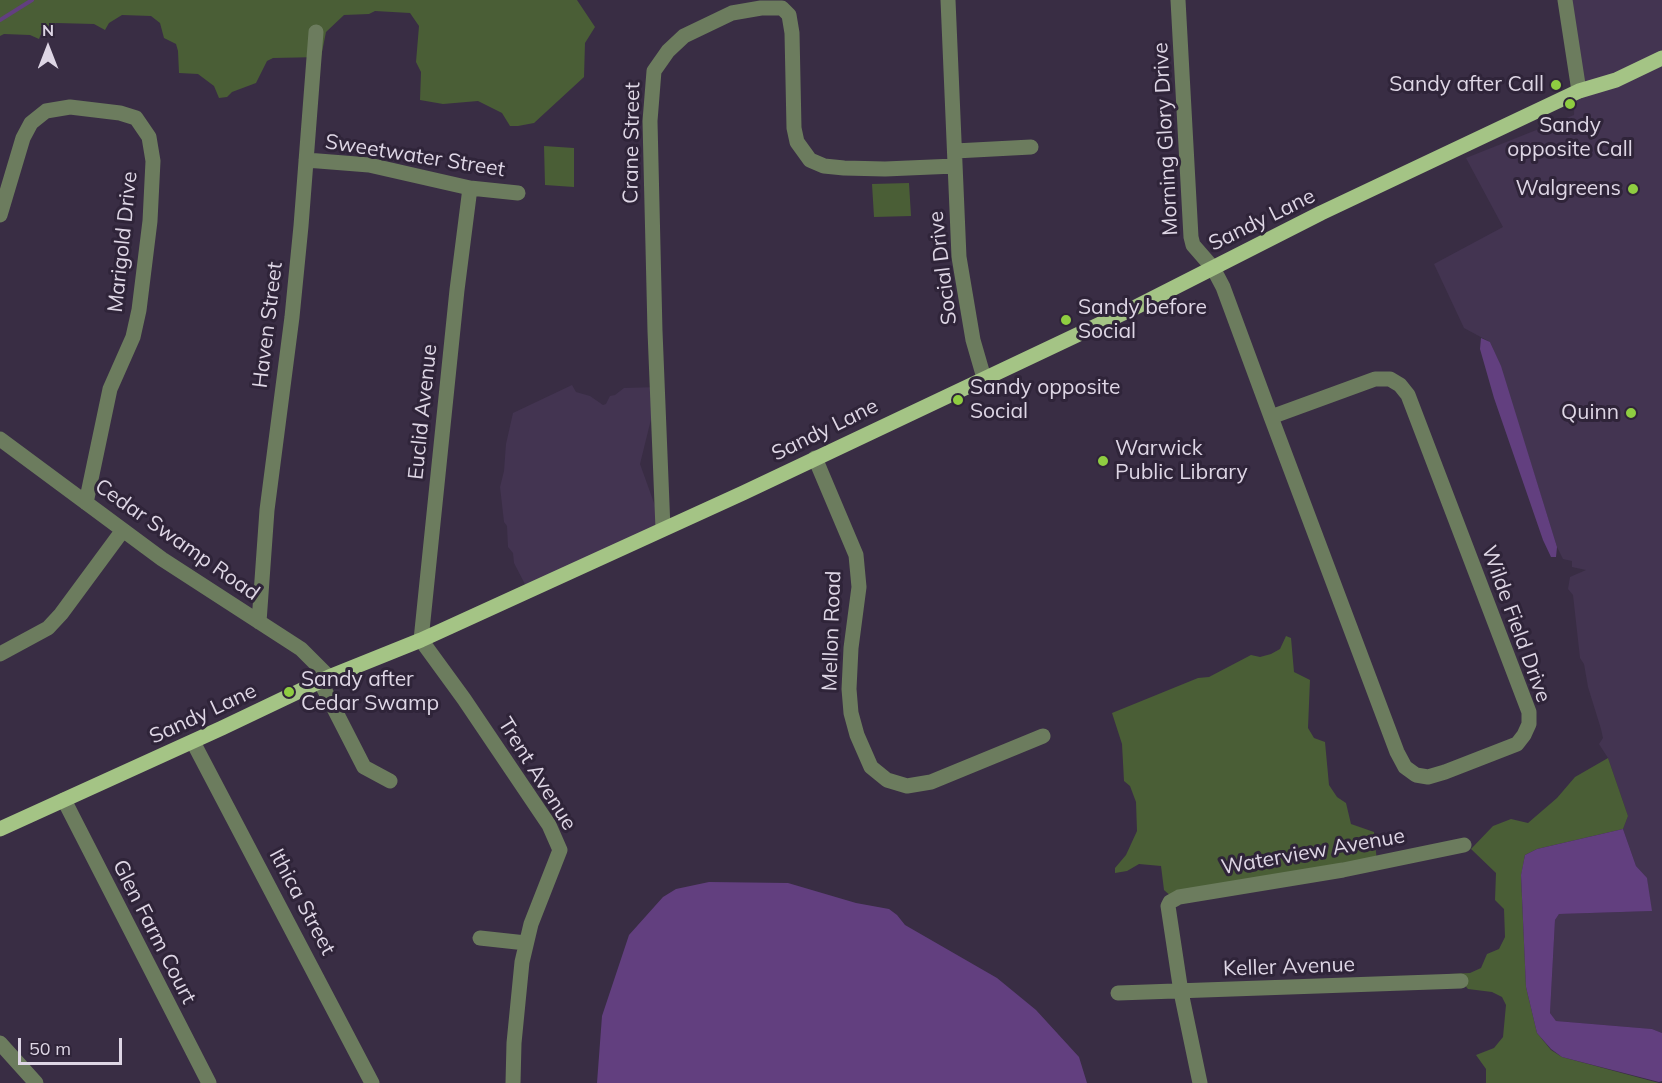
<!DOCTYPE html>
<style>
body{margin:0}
#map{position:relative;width:1662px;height:1083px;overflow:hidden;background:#392d44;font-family:Mulish,sans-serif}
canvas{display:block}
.north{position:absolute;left:18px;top:18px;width:60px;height:60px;-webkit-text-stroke:4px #2f2439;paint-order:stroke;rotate:0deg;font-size:16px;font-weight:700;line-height:24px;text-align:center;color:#ded6e5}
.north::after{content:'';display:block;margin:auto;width:21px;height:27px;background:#ded6e5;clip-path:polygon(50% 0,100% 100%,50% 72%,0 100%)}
.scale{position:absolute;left:18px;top:1038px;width:104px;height:27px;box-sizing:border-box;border:3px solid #ded6e5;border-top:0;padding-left:8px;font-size:18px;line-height:21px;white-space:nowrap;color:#ded6e5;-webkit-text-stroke:4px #2f2439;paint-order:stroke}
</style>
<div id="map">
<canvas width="1662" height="1083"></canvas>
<div class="north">N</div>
<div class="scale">50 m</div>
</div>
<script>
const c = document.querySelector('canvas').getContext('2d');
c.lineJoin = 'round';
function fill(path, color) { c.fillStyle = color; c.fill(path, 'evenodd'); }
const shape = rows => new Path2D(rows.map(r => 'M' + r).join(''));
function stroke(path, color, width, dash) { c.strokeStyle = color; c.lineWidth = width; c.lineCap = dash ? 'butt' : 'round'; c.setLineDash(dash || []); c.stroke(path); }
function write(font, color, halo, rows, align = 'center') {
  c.font = font + ' Mulish,sans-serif'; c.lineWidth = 6; c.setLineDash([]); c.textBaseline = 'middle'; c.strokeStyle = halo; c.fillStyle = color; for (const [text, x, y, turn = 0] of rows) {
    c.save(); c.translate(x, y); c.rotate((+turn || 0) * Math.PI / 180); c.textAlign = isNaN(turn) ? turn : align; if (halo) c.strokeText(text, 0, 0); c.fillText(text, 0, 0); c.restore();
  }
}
const built = shape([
 [1566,0,1662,0,1662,1033,1652,1029,1556,1021,1550,1013,1555,920,1559,914,1651,911,1647,879,1636,866,1623,829,1628,816,1608,758,1599,744,1603,738,1601,729,1588,687,1584,664,1580,658,1573,595,1568,589,1570,577,1586,570,1572,567,1572,561,1563,559,1557,547,1499,363,1490,342,1464,328,1434,264,1503,227,1466,158,1574,115,1575,78],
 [572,385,576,392,590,396,603,405,606,404,610,396,615,395,624,388,659,387,640,464,663,528,528,590,514,563,513,553,508,547,507,526,504,522,500,487,504,471,506,444,513,413]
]);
const green = shape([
 [0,0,577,0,595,27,585,43,584,77,534,123,518,126,510,126,502,113,478,101,443,104,420,100,421,72,416,62,419,26,410,13,375,11,369,14,344,15,326,32,321,57,273,58,267,61,256,83,232,92,227,97,219,98,214,86,198,74,179,73,178,51,176,44,164,38,160,23,151,16,122,15,109,23,105,30,94,24,56,23,43,29,39,39,30,35,4,34,0,36],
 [544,146,574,148,574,187,545,185],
 [909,183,911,216,874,217,872,184],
 [1286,636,1291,638,1294,672,1310,680,1308,728,1314,738,1325,742,1329,785,1337,797,1346,803,1351,824,1374,832,1377,862,1173,898,1164,890,1161,866,1139,864,1127,871,1115,873,1115,868,1126,855,1137,831,1136,802,1130,786,1124,781,1122,744,1112,713,1198,678,1209,677,1251,655,1260,657,1271,654,1280,649],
 [1608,758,1628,816,1623,829,1537,849,1525,855,1521,876,1526,987,1537,1033,1551,1050,1562,1057,1659,1083,1486,1083,1486,1069,1476,1055,1494,1048,1503,1037,1506,1005,1502,997,1492,992,1468,989,1461,981,1437,984,1449,974,1470,973,1481,968,1487,954,1499,949,1505,937,1504,909,1495,900,1496,873,1471,849,1493,826,1511,819,1528,823,1557,798,1575,777]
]);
const water = shape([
 [1481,338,1490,342,1501,366,1557,547,1556,557,1551,557,1543,540,1494,398,1480,349],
 [1623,829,1636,866,1647,878,1652,911,1559,914,1555,920,1550,1013,1556,1021,1652,1029,1662,1033,1662,1081,1659,1082,1562,1057,1551,1049,1537,1033,1526,987,1521,875,1525,855,1537,849],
 [709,882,788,883,856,903,889,909,897,915,905,925,997,978,1036,1010,1079,1057,1087,1083,597,1083,602,1016,629,935,663,897,676,889]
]);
const stream = shape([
 [0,20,32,0]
]);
const minor = shape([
 [948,0,959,257,973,340,984,378],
 [1178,0,1191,237,1193,245,1213,268,1223,287,1271,417,1397,752,1405,767,1416,775,1428,777,1445,772,1517,744,1524,735,1529,724,1529,712,1408,395,1400,385,1390,379,1375,379,1271,417],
 [1565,0,1579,91],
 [955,151,1031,147],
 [306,160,369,165,470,188,518,193],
 [470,188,457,290,421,640,464,699,549,825,560,850,531,924,522,962,514,1043,513,1083],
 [0,215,23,138,31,123,46,111,70,107,120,113,136,118,149,137,153,161,150,221,139,310,133,337,110,389,86,503],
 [0,439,162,559,301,649,329,677],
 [815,458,856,555,859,587,851,648,849,689,851,713,857,735,871,767,887,780,907,786,931,782,1043,736],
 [663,529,655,331,650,121,654,71,668,51,684,36,732,13,761,8,782,8,789,15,792,33,794,128,797,142,810,160,824,166,844,168,885,169,955,166],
 [259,622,267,510,292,317,301,226,316,32],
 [0,654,48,628,61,614,123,530],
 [320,681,364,767,390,781],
 [193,742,372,1083],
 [64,800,209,1083],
 [480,938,526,943],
 [1118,993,1461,981],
 [0,1043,36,1083],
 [1200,1083,1181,992,1168,906,1170,902,1179,897,1343,870,1464,845]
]);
const major = shape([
 [0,829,222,728,329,677,421,640,743,493,1134,308,1321,213,1579,91,1616,80,1662,58]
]);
const markers = [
 [1556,85,6,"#8fcd41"],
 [1570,104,6,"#8fcd41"],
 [1633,189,6,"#8fcd41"],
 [1066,320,6,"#8fcd41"],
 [958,400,6,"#8fcd41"],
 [1631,413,6,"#8fcd41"],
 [1103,461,6,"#8fcd41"],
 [289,692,6,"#8fcd41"]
];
const poiNames = [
 ["Sandy after Call",1544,85,"right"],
 ["Sandy",1570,126,"center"],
 ["opposite Call",1570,150,"center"],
 ["Walgreens",1621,189,"right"],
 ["Sandy before",1078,308],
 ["Social",1078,332],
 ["Sandy opposite",970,388],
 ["Social",970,412],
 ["Quinn",1619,413,"right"],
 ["Warwick",1115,449],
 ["Public Library",1115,473],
 ["Sandy after",301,680],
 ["Cedar Swamp",301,704]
];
const streetNames = [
 ["Morning Glory Drive",1166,139,-93],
 ["Crane Street",632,143,-89],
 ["Sweetwater Street",415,156,9],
 ["Sandy Lane",1262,220,-26],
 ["Marigold Drive",123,242,-84],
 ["Social Drive",943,268,-97],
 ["Haven Street",268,325,-83],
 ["Euclid Avenue",423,412,-84],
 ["Sandy Lane",825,430,-26],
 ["Cedar Swamp Road",177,540,35],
 ["Wilde Field Drive",1516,624,70],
 ["Mellon Road",832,631,-88],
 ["Sandy Lane",203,714,-25],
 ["Trent Avenue",537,774,58],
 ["Waterview Avenue",1313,852,-10],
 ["Ithica Street",302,902,62],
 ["Glen Farm Court",154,932,63],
 ["Keller Avenue",1289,967,-2]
];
fill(built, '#433451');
fill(green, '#4a5e36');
fill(water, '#623f7f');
stroke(stream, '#623f7f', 4);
stroke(minor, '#6c7c5e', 15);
stroke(major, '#a4c485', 15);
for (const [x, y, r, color] of markers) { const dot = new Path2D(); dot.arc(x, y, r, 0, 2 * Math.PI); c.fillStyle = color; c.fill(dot); stroke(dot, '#2f2439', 2); }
write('21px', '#ded6e5', '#2f2439', poiNames, 'left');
write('21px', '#ded6e5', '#2f2439', streetNames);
</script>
